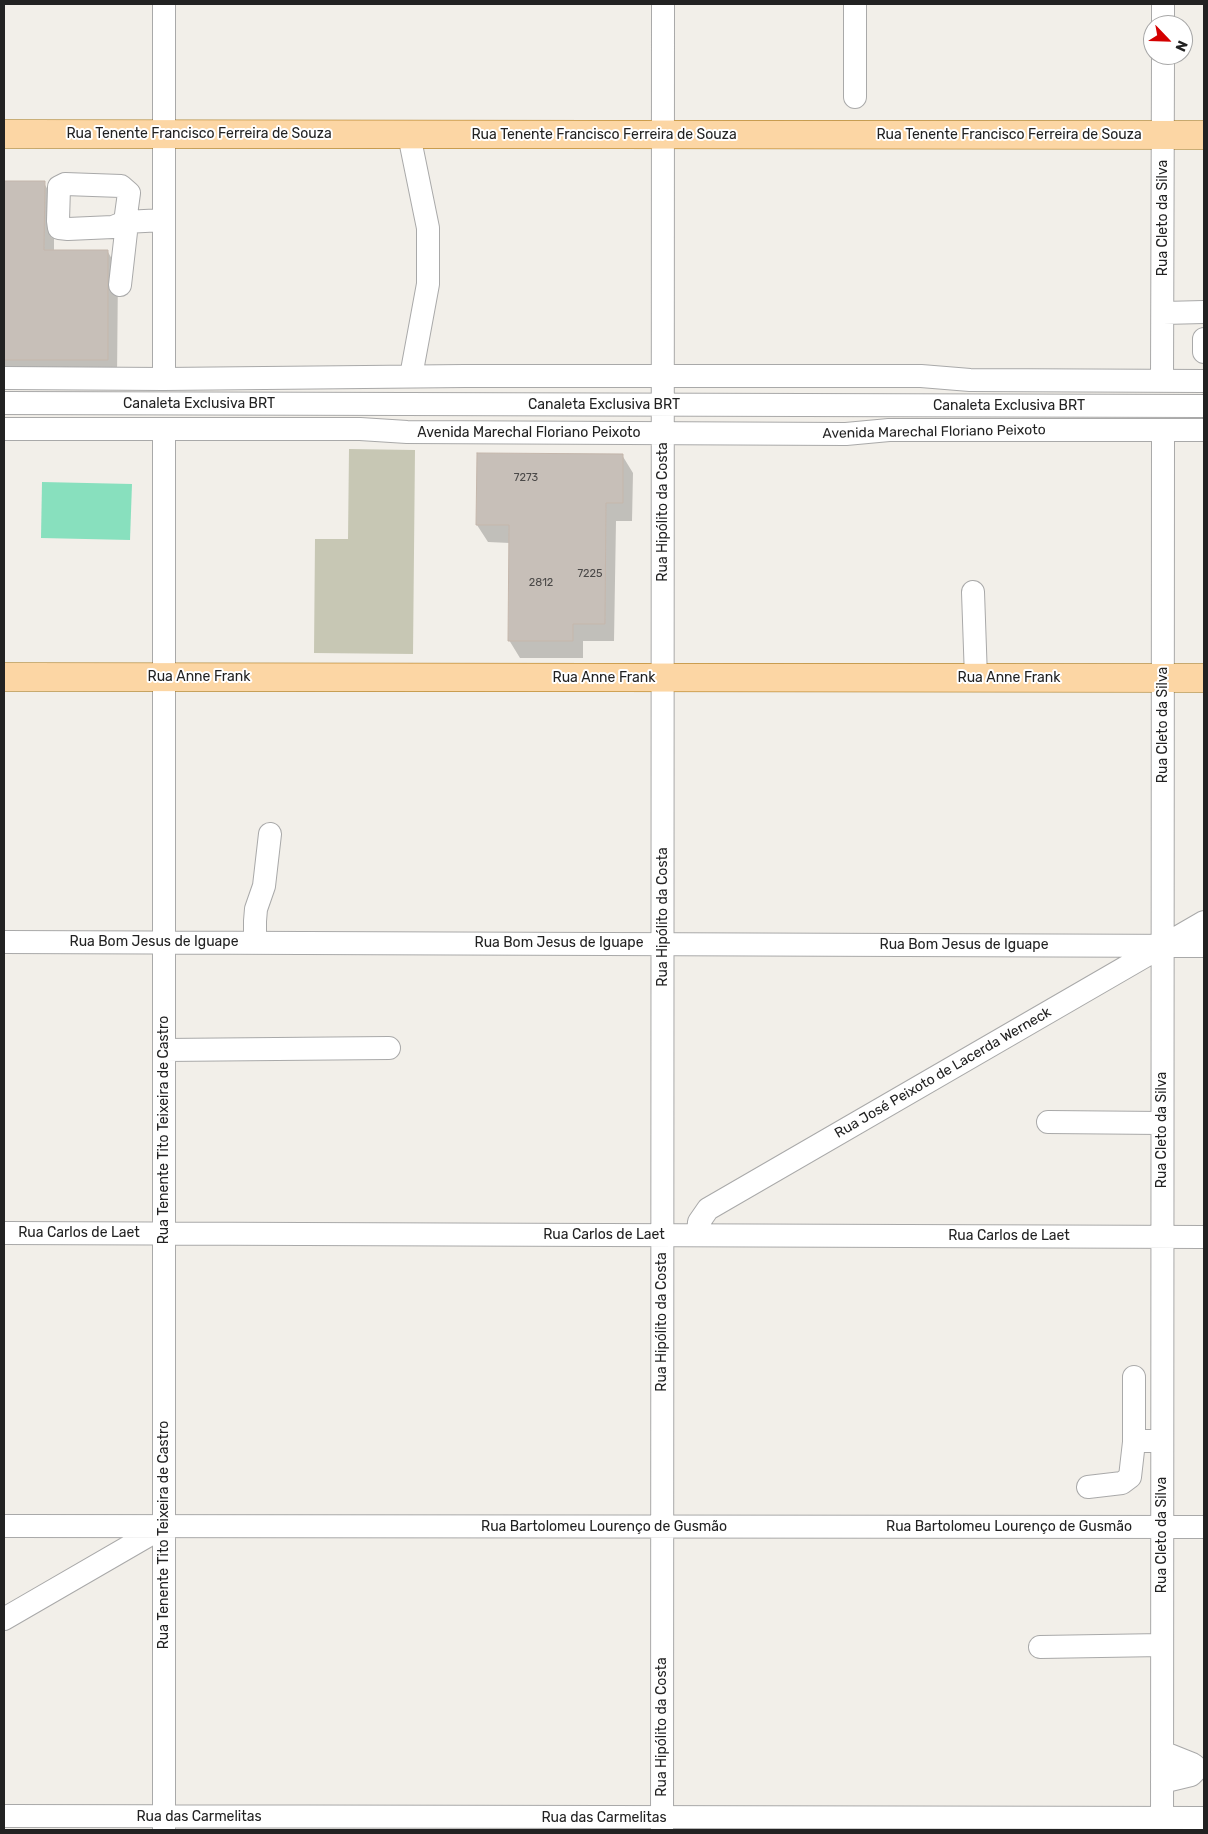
<!DOCTYPE html>
<meta charset="utf-8">
<style>
body{margin:0}
#map{position:relative;width:1208px;height:1834px;overflow:hidden;background:#f2efe9;font-family:Rubik,sans-serif}
canvas{display:block}
.frame{position:absolute;inset:0;border:5px solid #222;pointer-events:none}
.north{position:absolute;left:1143px;top:15px;width:50px;height:50px;box-sizing:border-box;background:#fff;border:1px solid #a7a7a7;border-radius:50%;rotate:114deg;font-size:14px;font-weight:700;line-height:20px;text-align:center;color:#222}
.north::after{content:'';display:block;margin:auto;width:18px;height:22px;background:#d40000;clip-path:polygon(50% 0,100% 100%,50% 72%,0 100%)}
</style>
<div id="map">
<canvas width="1208" height="1834"></canvas>
<div class="frame"></div>
<div class="north">N</div>
</div>
<script>
const c = document.querySelector('canvas').getContext('2d');
c.lineJoin = 'round';
function fill(path, color) { c.fillStyle = color; c.fill(path, 'evenodd'); }
const shape = rows => new Path2D(rows.map(r => 'M' + r).join(''));
function stroke(path, color, width, dash) { c.strokeStyle = color; c.lineWidth = width; c.lineCap = dash ? 'butt' : 'round'; c.setLineDash(dash || []); c.stroke(path); }
function write(font, color, halo, rows, align = 'center') {
  c.font = font + ' Rubik,sans-serif'; c.lineWidth = 4; c.setLineDash([]); c.textBaseline = 'middle'; c.strokeStyle = halo; c.fillStyle = color; for (const [text, x, y, turn = 0] of rows) {
    c.save(); c.translate(x, y); c.rotate((+turn || 0) * Math.PI / 180); c.textAlign = isNaN(turn) ? turn : align; if (halo) c.strokeText(text, 0, 0); c.fillText(text, 0, 0); c.restore();
  }
}
const construction = shape([
 [349,449,415,450,413,654,314,653,315,539,348,539]
]);
const pitch = shape([
 [42,482,132,484,130,540,41,538]
]);
const shadow = shape([
 [4,183,44,183,54,201,54,252,108,252,118,270,117,377,4,377],
 [622,455,633,473,632,521,616,521,614,641,583,641,583,658,520,658,509,640,510,543,488,542,477,525]
]);
const building = shape([
 [4,181,45,181,44,250,108,250,108,360,4,360,4,181],
 [477,453,623,454,623,503,606,503,605,624,573,624,573,641,508,641,509,525,476,525,477,453]
]);
const minor = shape([
 [164,4,164,379],
 [855,4,855,97],
 [1163,4,1163,25],
 [409,135,428,228,428,284,411,376],
 [120,285,126,232,125,222,129,193,121,186,65,184,59,187,58,221,59,228,68,229,113,227,125,222,164,220],
 [1163,313,1204,312],
 [1204,352,1204,339],
 [4,378,164,379,465,376,921,376,970,380,1204,381],
 [1162,381,1163,55],
 [4,403,1204,406],
 [4,429,360,429,407,432,846,434,889,430,1204,430],
 [164,429,164,1830],
 [973,592,976,678],
 [4,942,1204,946],
 [255,943,255,921,256,909,264,886,270,834],
 [164,1050,389,1048],
 [1048,1122,1162,1123],
 [4,1233,1204,1237],
 [698,1235,699,1222,708,1209,1204,922],
 [1134,1377,1134,1442],
 [1088,1487,1122,1483,1130,1477,1134,1442,1141,1441,1162,1441],
 [4,1526,1204,1527],
 [4,1619,163,1527],
 [1040,1647,1162,1645],
 [1162,1752,1192,1764,1195,1766,1196,1770,1191,1775,1162,1782],
 [4,1816,1204,1818],
 [662,1830,663,4],
 [1162,1830,1163,430]
]);
const major = shape([
 [4,134,1204,135],
 [4,677,1204,678]
]);
const numberNames = [
 ["7273",526,478],
 ["7225",590,574],
 ["2812",541,583]
];
const streetNames = [
 ["Rua Tenente Francisco Ferreira de Souza",199,134],
 ["Rua Tenente Francisco Ferreira de Souza",604,135],
 ["Rua Tenente Francisco Ferreira de Souza",1009,135],
 ["Rua Cleto da Silva",1163,218,-90],
 ["Canaleta Exclusiva BRT",199,404],
 ["Canaleta Exclusiva BRT",604,405],
 ["Canaleta Exclusiva BRT",1009,406],
 ["Avenida Marechal Floriano Peixoto",934,432,-1],
 ["Avenida Marechal Floriano Peixoto",529,433],
 ["Rua Hipólito da Costa",663,512,-90],
 ["Rua Anne Frank",199,677],
 ["Rua Anne Frank",604,678],
 ["Rua Anne Frank",1009,678],
 ["Rua Cleto da Silva",1163,725,-90],
 ["Rua Hipólito da Costa",663,917,-90],
 ["Rua Bom Jesus de Iguape",154,942],
 ["Rua Bom Jesus de Iguape",559,943],
 ["Rua Bom Jesus de Iguape",964,945],
 ["Rua José Peixoto de Lacerda Werneck",943,1073,-30],
 ["Rua Tenente Tito Teixeira de Castro",164,1130,-90],
 ["Rua Cleto da Silva",1162,1130,-90],
 ["Rua Carlos de Laet",79,1233],
 ["Rua Carlos de Laet",604,1235],
 ["Rua Carlos de Laet",1009,1236],
 ["Rua Hipólito da Costa",662,1322,-90],
 ["Rua Bartolomeu Lourenço de Gusmão",604,1527],
 ["Rua Bartolomeu Lourenço de Gusmão",1009,1527],
 ["Rua Tenente Tito Teixeira de Castro",164,1535,-90],
 ["Rua Cleto da Silva",1162,1535,-90],
 ["Rua Hipólito da Costa",662,1727,-90],
 ["Rua das Carmelitas",199,1817],
 ["Rua das Carmelitas",604,1818]
];
fill(construction, '#c7c7b4');
fill(pitch, '#88e0be');
fill(shadow, '#0003');
fill(building, '#c7bfb8');
stroke(building, '#c4b6ab', 1);
stroke(minor, '#a9a9a9', 24);
stroke(major, '#a06b00', 29);
stroke(minor, '#fff', 22);
stroke(major, '#fcd6a4', 28);
write('11px', '#4b4948', null, numberNames);
write('14px', '#222', '#fff', streetNames);
</script>
